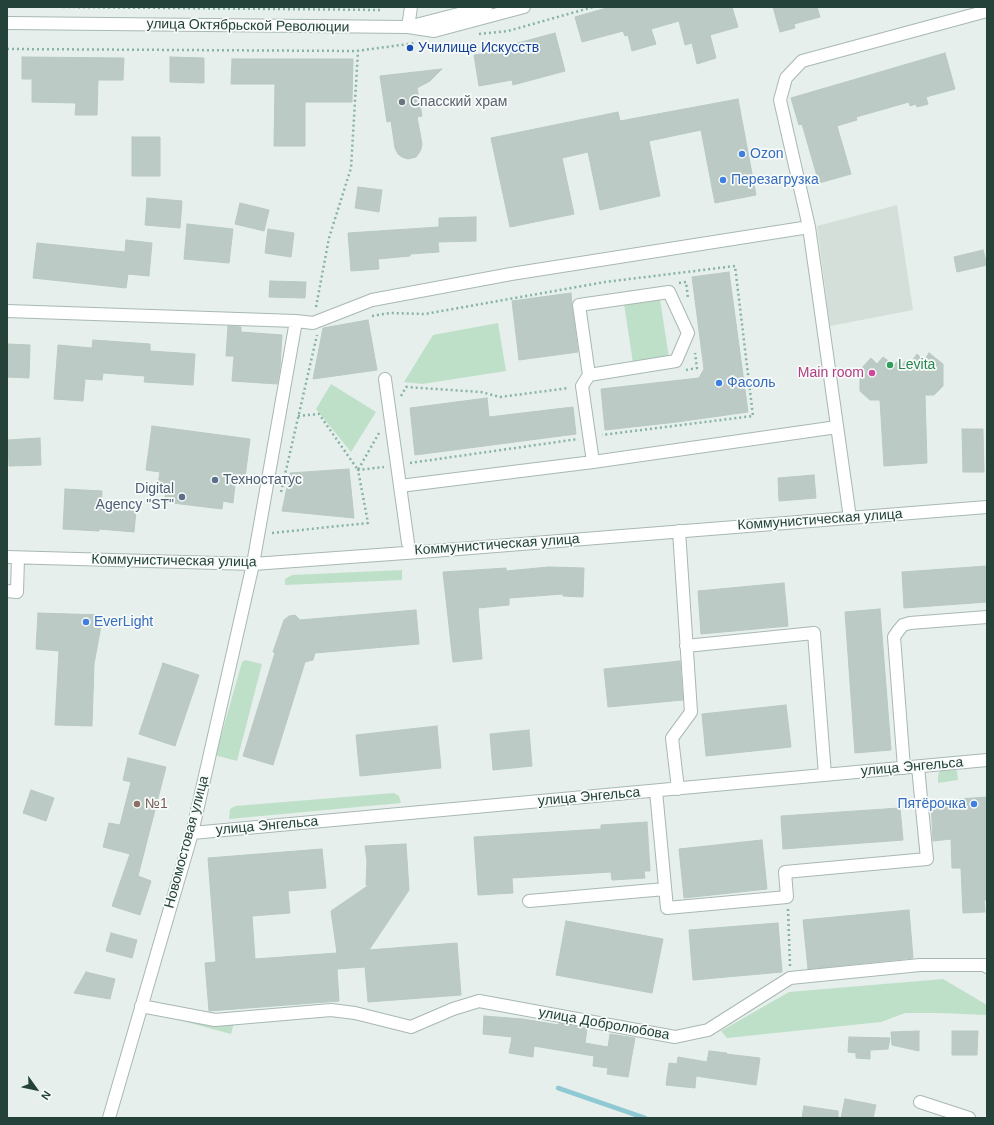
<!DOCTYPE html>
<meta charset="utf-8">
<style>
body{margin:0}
#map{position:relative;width:994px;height:1125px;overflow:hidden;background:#e6efeb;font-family:Arial,sans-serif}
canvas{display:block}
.frame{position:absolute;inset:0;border:8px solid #24423a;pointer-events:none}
.north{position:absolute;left:16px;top:1069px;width:40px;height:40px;-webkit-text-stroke:3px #f7fbf9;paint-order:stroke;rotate:123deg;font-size:11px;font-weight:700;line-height:16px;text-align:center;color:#24423a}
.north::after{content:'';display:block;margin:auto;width:14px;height:18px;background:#24423a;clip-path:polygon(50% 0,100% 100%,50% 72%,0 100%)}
</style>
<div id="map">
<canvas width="994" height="1125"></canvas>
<div class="frame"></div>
<div class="north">N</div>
</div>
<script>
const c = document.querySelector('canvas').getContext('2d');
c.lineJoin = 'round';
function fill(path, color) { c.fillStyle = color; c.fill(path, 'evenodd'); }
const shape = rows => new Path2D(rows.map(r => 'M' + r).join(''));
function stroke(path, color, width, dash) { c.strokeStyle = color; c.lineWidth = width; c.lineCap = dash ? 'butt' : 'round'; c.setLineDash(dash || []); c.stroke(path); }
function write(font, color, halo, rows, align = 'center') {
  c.font = font + ' Arial,sans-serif'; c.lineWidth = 3.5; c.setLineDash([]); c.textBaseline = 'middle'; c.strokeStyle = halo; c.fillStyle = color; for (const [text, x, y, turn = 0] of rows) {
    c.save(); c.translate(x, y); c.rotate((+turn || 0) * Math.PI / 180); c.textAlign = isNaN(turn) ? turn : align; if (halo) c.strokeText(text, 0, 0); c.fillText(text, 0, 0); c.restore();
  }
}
const built = shape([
 [897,205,913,310,830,326,817,226]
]);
const green = shape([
 [660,299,669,358,633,363,624,304],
 [498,323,506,371,422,384,404,382,433,335],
 [331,384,376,412,351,452,316,409],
 [402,570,402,580,285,585,285,579,292,575],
 [245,660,262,664,237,761,218,756,216,754,242,662],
 [952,768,957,771,958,780,938,783,938,776,940,770],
 [394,793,399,796,401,803,229,819,230,809,235,806],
 [943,979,987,1005,987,1015,938,1013,905,1013,881,1022,727,1038,721,1031,789,992],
 [175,1019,234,1023,231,1034]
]);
const stream = shape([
 [558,1088,645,1118]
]);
const building = shape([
 [610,7,732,7,738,27,710,35,716,58,697,64,692,43,685,45,679,21,651,29,656,44,632,51,628,35,625,36,623,31,582,42,575,17,610,7],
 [773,7,817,7,820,17,794,24,795,28,780,32,773,7],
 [555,33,565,71,513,85,512,80,479,86,474,55,504,50,503,47,555,33],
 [945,53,955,89,926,97,928,104,917,107,916,104,910,106,909,102,856,117,857,120,837,126,851,174,819,183,802,124,799,125,791,98,945,53],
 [22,57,124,58,123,80,98,80,97,115,75,115,76,103,32,102,32,79,22,79,22,57],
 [170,57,204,58,204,83,170,82,170,57],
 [232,59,353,59,352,102,305,102,305,146,274,146,275,84,231,84,232,59],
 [442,69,430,81,417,88,422,116,417,117,422,144,421,149,419,153,416,157,408,159,402,157,398,154,395,148,391,121,387,122,380,76,442,69],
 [738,99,756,195,715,203,701,130,649,141,660,196,600,210,588,152,562,158,574,214,510,227,491,138,618,112,620,121,738,99],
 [132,137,160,137,160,176,132,176,132,137],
 [358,187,382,190,379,212,355,208,358,187],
 [147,198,182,201,180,228,145,225,147,198],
 [240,203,269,210,264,231,235,224,240,203],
 [476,217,476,241,438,242,439,252,410,254,410,256,378,259,379,269,351,271,348,233,439,227,439,218,476,217],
 [187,224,233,229,229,263,184,259,187,224],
 [268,229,294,233,291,257,265,253,268,229],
 [126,240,152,243,149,276,128,274,126,288,33,278,37,243,125,252,126,240],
 [983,250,987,265,957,272,954,257,983,250],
 [729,272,748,412,677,422,605,430,601,389,699,378,704,369,692,277,729,272],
 [270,281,306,282,305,298,269,297,270,281],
 [571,293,572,306,578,352,519,360,512,301,571,293],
 [368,320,377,370,313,379,323,328,368,320],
 [228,326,241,327,241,332,282,335,280,368,277,384,232,381,234,356,226,356,228,326],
 [93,340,150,344,150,351,195,354,193,385,144,382,145,376,103,373,102,380,85,379,83,401,54,399,58,345,92,348,93,340],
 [7,344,30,345,29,378,7,377,7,344],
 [929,353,943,364,943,386,934,395,925,395,927,463,884,466,880,400,870,400,860,391,860,370,871,358,877,364,883,357,894,365,897,362,902,365,905,361,910,364,917,354,924,361,929,353],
 [487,398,489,417,573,407,576,434,415,455,410,408,487,398],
 [152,426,250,439,244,485,235,484,233,503,223,501,222,509,164,502,166,492,157,491,160,472,146,470,152,426],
 [962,429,983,429,984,472,963,472,962,429],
 [40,438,41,465,9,466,8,440,40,438],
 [349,469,354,518,282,511,290,473,349,469],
 [814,475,816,498,779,501,778,478,814,475],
 [65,489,102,491,101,508,136,511,134,532,99,529,99,531,63,529,65,489],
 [987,566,987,602,904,608,902,572,987,566],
 [549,567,584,568,583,597,563,596,563,594,509,598,509,605,478,608,482,659,453,662,443,572,506,568,506,571,549,567],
 [784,583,788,626,701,634,698,591,784,583],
 [880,609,891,750,855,753,845,612,880,609],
 [416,610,419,644,315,653,313,660,305,662,273,765,243,756,275,653,273,652,284,620,289,616,295,615,300,620,416,610],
 [38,613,103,615,94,664,92,726,55,725,59,651,36,649,38,613],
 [680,661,683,700,608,707,604,669,680,661],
 [163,663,199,675,175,746,139,734,163,663],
 [786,705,791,747,706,756,702,714,786,705],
 [437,726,441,768,360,776,356,735,437,726],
 [529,730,532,766,493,770,490,734,529,730],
 [128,758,166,767,138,876,151,881,140,915,112,906,130,854,103,847,109,823,120,825,131,782,123,780,128,758],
 [31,790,54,798,46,821,23,813,31,790],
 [987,797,987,900,984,900,985,912,963,913,961,868,952,868,951,839,933,841,931,801,987,797],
 [900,808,903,840,783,849,781,816,900,808],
 [647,822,650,871,644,871,645,878,612,880,611,872,512,878,513,893,478,895,474,837,601,829,601,825,647,822],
 [762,840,767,889,684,898,679,849,762,840],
 [406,844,409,890,369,950,457,943,461,995,368,1002,365,967,337,969,339,1001,209,1011,205,963,216,962,208,858,322,849,326,888,288,891,290,913,252,916,255,959,337,953,331,911,369,885,366,885,367,861,365,846,406,844],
 [909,910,913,958,808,969,803,920,909,910],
 [566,921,663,939,652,993,556,975,566,921],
 [778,923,782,972,693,980,689,930,778,923],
 [111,933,137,940,132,958,106,951,111,933],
 [86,972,115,979,110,999,74,993,86,972],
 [484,1016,523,1019,559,1025,559,1023,587,1029,585,1043,608,1047,610,1034,635,1038,628,1077,607,1074,608,1068,593,1066,594,1056,534,1046,533,1057,509,1053,512,1037,483,1034,484,1016],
 [919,1031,919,1051,892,1045,891,1032,919,1031],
 [952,1031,978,1031,977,1055,952,1055,952,1031],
 [849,1037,890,1038,888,1049,870,1050,870,1059,856,1058,856,1053,848,1052,849,1037],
 [709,1051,727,1053,726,1054,760,1058,756,1085,696,1076,695,1088,666,1085,669,1063,677,1064,678,1057,707,1062,709,1051],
 [845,1099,876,1105,873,1118,841,1118,845,1099],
 [804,1106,838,1111,838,1118,802,1118,804,1106]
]);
const path = shape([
 [63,7,380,10],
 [479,34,508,31,593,7],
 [7,49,356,51,416,43],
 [679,283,686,282,688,298],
 [316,307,329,238,351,168,358,51],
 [372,316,390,313,425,314,605,282,735,266,753,416,602,435],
 [686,370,697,368,695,353],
 [401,396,406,387,481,392,500,397,569,388],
 [298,416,319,414,358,470,379,433],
 [410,463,578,439],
 [281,492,317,335],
 [272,533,368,523,358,470,384,467],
 [788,909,790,966]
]);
const minor = shape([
 [411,7,408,27,434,31,524,7],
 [7,23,408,27,486,7],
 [7,311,296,321,313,323,372,300,511,274,809,227],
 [589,375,676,361,688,333,669,292,579,305,589,375,582,386,593,462],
 [385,379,408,543],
 [400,486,593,462,837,427],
 [850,518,809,227,780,100,786,78,802,61,987,11],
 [7,557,253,564,433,551,987,507],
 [7,591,17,592,18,558],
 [686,646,814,633,825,775],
 [904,768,894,637,898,631,903,625,910,623,987,617],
 [678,789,672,738,691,712,679,531],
 [656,791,667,908,787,897,785,872,927,859,918,767],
 [192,833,987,760],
 [529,901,665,889],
 [141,1006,215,1020,331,1010,355,1013,411,1027,453,1009,479,1001,675,1037,708,1030,790,978,920,965,985,965,987,967],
 [920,1102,969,1118],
 [109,1118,192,833,253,564,296,321]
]);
const markers = [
 [410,48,4,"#1a4fb4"],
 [402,102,4,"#6b7280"],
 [742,154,4,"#3f7fe0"],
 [723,180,4,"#3f7fe0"],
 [890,365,4,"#2e9e5b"],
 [872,373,4,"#d1479c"],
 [719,383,4,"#3f7fe0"],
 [215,480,4,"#5c6f8a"],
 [182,497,4,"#5c6f8a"],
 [86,622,4,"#3f7fe0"],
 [137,804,4,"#8d6e63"],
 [974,804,4,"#3f7fe0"]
];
const streetNames = [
 ["улица Октябрьской Революции",248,26,1],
 ["Коммунистическая улица",820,520,-4],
 ["Коммунистическая улица",497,545,-4],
 ["Коммунистическая улица",174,561,1],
 ["улица Энгельса",912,767,-5],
 ["улица Энгельса",589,797,-5],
 ["улица Энгельса",267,826,-5],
 ["Новомостовая улица",187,842,-75],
 ["улица Добролюбова",604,1024,10]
];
const transitNames = [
 ["Училище Искусств",418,48]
];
const worshipNames = [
 ["Спасский храм",410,102]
];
const shopNames = [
 ["Ozon",750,154],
 ["Перезагрузка",731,180],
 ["Фасоль",727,383],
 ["EverLight",94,622],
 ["Пятёрочка",966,804,"right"]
];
const leisureNames = [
 ["Levita",898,365]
];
const hotelNames = [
 ["Main room",864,373]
];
const serviceNames = [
 ["Техностатус",223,480],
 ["Digital",174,489,"right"],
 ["Agency \"ST\"",174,505,"right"]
];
const educationNames = [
 ["№1",145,804]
];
fill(built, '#d4dfda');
fill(green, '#bfe0c8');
stroke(stream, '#8ec9d4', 4.5);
fill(building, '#bbcac4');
stroke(building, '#b8c9c2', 1);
stroke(minor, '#a8b8b2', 14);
stroke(path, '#86b3a5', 2.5, [2, 3]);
stroke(minor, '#fff', 12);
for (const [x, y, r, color] of markers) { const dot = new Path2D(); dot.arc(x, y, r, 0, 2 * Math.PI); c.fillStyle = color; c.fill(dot); stroke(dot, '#f7fbf9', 1.5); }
write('14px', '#24423a', '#f7fbf9', streetNames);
write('14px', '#164399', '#f7fbf9', transitNames, 'left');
write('14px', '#5b616d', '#f7fbf9', worshipNames, 'left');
write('14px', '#366cbe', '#f7fbf9', shopNames, 'left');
write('14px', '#27864d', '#f7fbf9', leisureNames, 'left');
write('14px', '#b23c85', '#f7fbf9', hotelNames, 'right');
write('14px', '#4e5e75', '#f7fbf9', serviceNames, 'left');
write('14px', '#785e54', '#f7fbf9', educationNames, 'left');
</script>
